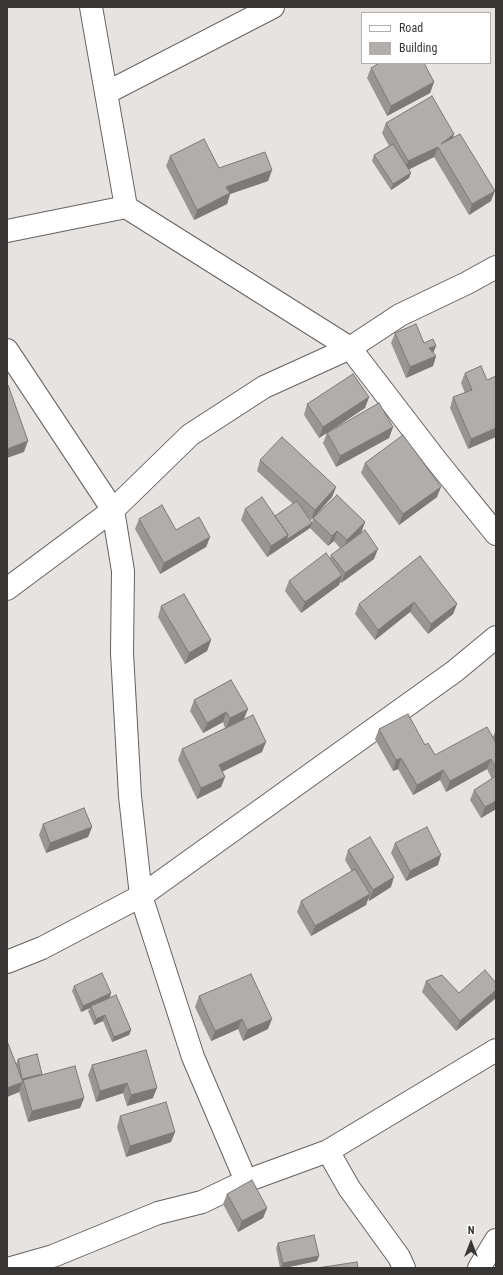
<!DOCTYPE html>
<style>
body{margin:0}
#map{position:relative;width:503px;height:1275px;overflow:hidden;background:#e7e3e1;font-family:"Roboto Condensed",sans-serif}
canvas{display:block}
.frame{position:absolute;inset:0;border:8px solid #373635;pointer-events:none}
.legend{position:absolute;left:361px;top:12px;width:130px;height:52px;box-sizing:border-box;background:#fff;border:1px solid #afafae;margin:0;padding:5px 7px;list-style:none;font-size:12px;color:#373635}
.legend li{display:flex;align-items:center;gap:8px;height:20px}
.legend b{width:20px;border:1px solid #afafae}
.north{position:absolute;left:451px;top:1223px;width:40px;height:40px;-webkit-text-stroke:3px #fff;paint-order:stroke;rotate:0deg;font-size:11px;font-weight:700;line-height:16px;text-align:center;color:#373635}
.north::after{content:'';display:block;margin:auto;width:14px;height:18px;background:#373635;clip-path:polygon(50% 0,100% 100%,50% 72%,0 100%)}
</style>
<div id="map">
<canvas width="503" height="1275"></canvas>
<div class="frame"></div>
<ul class="legend">
<li><b style="height:5px;background:#fff"></b>Road</li>
<li><b style="height:11px;background:#b1adab"></b>Building</li>
</ul>
<div class="north">N</div>
</div>
<script>
const c = document.querySelector('canvas').getContext('2d');
c.lineJoin = 'round';
const shape = rows => new Path2D(rows.map(r => 'M' + r).join(''));
function stroke(path, color, width, dash) { c.strokeStyle = color; c.lineWidth = width; c.lineCap = dash ? 'butt' : 'round'; c.setLineDash(dash || []); c.stroke(path); }
function fill(path, color) { c.fillStyle = color; c.fill(path, 'evenodd'); }
const street = shape([
 [91,7,126,207,350,348,436,460,496,534],
 [106,93,273,7],
 [7,231,126,207],
 [7,350,113,510,123,571,122,653,130,796,141,896,193,1057,246,1181],
 [7,589,113,510,190,435,264,387,350,348,400,315,467,283,496,267],
 [7,962,42,948,141,896,455,671,496,637],
 [328,1151,496,1050],
 [11,1268,53,1256,158,1213,202,1202,246,1181,328,1151,349,1188,399,1257,404,1268],
 [479,1268,496,1240]
]);
const wall = shape([
 [371,68,434,82,430,93,387,116,367,78],
 [386,123,453,138,491,201,469,215,434,157,409,169,409,178,391,190,372,161,374,155,389,146,382,133],
 [170,156,219,168,272,170,268,181,230,194,227,204,194,220,166,166],
 [395,333,424,343,436,346,433,353,436,356,433,366,406,378,391,343],
 [465,373,487,380,496,376,468,449,450,408,453,397,465,393,461,383],
 [369,397,365,408,329,432,393,427,389,438,336,467,323,443,327,433,319,438,304,415,307,404],
 [260,460,336,487,332,497,311,520,309,518,312,523,313,518,365,522,361,533,374,559,341,583,340,582,339,585,301,613,285,591,289,581,330,558,331,555,340,548,334,541,328,546,310,528,267,557,241,520,245,509,275,516,293,504,257,471],
 [365,463,437,497,399,525,361,473],
 [139,519,176,530,210,537,206,547,160,574,135,529],
 [420,556,457,604,453,614,428,634,410,612,375,640,355,614,359,604],
 [161,606,211,640,207,651,185,664,158,617],
 [231,680,244,719,262,752,222,772,225,777,221,787,197,799,178,760,182,749,225,728,223,722,203,733,190,711,194,700],
 [379,729,425,745,435,755,493,737,496,730,496,809,481,818,470,800,474,790,492,779,487,769,446,792,440,780,413,795,398,769,393,771,375,739],
 [43,824,92,827,88,837,46,853,39,835],
 [395,843,438,865,406,881,391,853],
 [348,850,391,887,369,901,368,898,366,905,311,936,297,912,301,901,352,872,345,860],
 [426,981,459,993,496,998,456,1031,422,992],
 [74,986,111,993,110,997,131,1030,129,1035,112,1042,103,1021,94,1025,88,1011,90,1008,81,1012,72,991],
 [199,996,268,1029,243,1041,238,1029,211,1041,195,1007],
 [7,1041,16,1064,18,1059,42,1074,41,1075,84,1098,80,1108,28,1122,19,1091,19,1092,7,1097],
 [146,1050,153,1098,127,1106,123,1093,96,1102,88,1075,92,1065],
 [120,1116,175,1132,171,1142,126,1157,117,1127],
 [227,1194,267,1208,263,1218,238,1232,223,1204],
 [278,1243,319,1256,317,1261,284,1268,280,1268,276,1248]
]);
const shadedWall = shape([
 [434,82,430,93,387,116,391,106],
 [454,134,451,145,441,144],
 [438,147,434,157,404,172,408,161],
 [272,170,268,181,230,194,227,204,194,220,197,210,226,187],
 [411,173,409,178,391,190,393,184],
 [495,191,491,201,469,215,472,204],
 [436,346,432,356,429,348],
 [436,356,433,366,406,378,410,367],
 [369,397,365,408,319,438,323,427],
 [393,427,389,438,336,467,340,456],
 [496,428,496,437,468,449,471,439],
 [28,441,24,452,7,458,7,449],
 [336,487,332,497,311,520,315,510],
 [441,487,437,497,399,525,403,514],
 [365,522,361,533,343,551,347,540],
 [312,523,310,528,267,557,271,546,288,535],
 [337,531,334,541,328,546,332,536],
 [210,537,206,547,160,574,164,563],
 [378,549,374,559,341,583,345,573],
 [342,575,339,585,301,613,305,602],
 [414,602,410,612,375,640,378,630],
 [457,604,453,614,428,634,431,624],
 [211,640,207,651,185,664,189,653],
 [248,709,244,719,226,729,230,718],
 [226,712,223,722,203,733,207,723],
 [266,742,262,752,215,775,219,765],
 [401,758,398,769,393,771,396,760],
 [491,759,487,769,446,792,450,781],
 [443,770,440,780,413,795,417,785],
 [225,777,221,787,197,799,201,788],
 [496,801,496,809,481,818,485,807],
 [92,827,88,837,46,853,50,843],
 [441,855,438,865,406,881,410,871],
 [394,877,391,887,369,901,373,890],
 [370,894,366,905,311,936,315,926],
 [496,990,496,998,456,1031,460,1021],
 [111,993,109,999,91,1006,90,1008,81,1012,83,1006],
 [105,1015,103,1021,94,1025,96,1019],
 [242,1019,238,1029,211,1041,215,1031],
 [272,1019,268,1029,243,1041,247,1030],
 [131,1030,129,1035,112,1042,114,1037],
 [42,1074,40,1080,23,1080,19,1092,7,1097,7,1088,21,1082,22,1079],
 [127,1083,123,1093,96,1102,100,1091],
 [157,1088,153,1098,127,1106,131,1095],
 [84,1098,80,1108,28,1122,32,1111],
 [175,1132,171,1142,126,1157,130,1146],
 [267,1208,263,1218,238,1232,242,1221],
 [319,1256,317,1261,284,1268,281,1268,283,1263]
]);
const building = shape([
 [379,63,424,63,434,82,391,106,371,68,379,63],
 [432,96,454,134,441,144,460,134,495,191,472,204,438,147,408,161,386,123,432,96],
 [204,139,219,168,265,152,272,170,226,187,230,193,197,210,170,156,204,139],
 [393,144,411,173,393,184,374,155,393,144],
 [416,324,424,343,433,339,436,346,429,348,436,356,410,367,395,333,416,324],
 [481,366,487,380,496,376,496,428,471,439,453,397,472,390,465,373,481,366],
 [353,374,369,397,323,427,307,404,353,374],
 [7,385,8,385,28,441,7,449,7,385],
 [379,403,393,427,340,456,327,433,379,403],
 [403,435,441,487,403,514,365,463,403,435],
 [282,437,336,487,315,510,260,460,282,437],
 [337,495,365,522,347,540,337,531,332,536,313,518,337,495],
 [262,497,288,535,271,546,245,509,262,497],
 [297,501,312,523,286,540,288,535,275,516,297,501],
 [162,505,176,530,199,517,210,537,164,563,139,519,162,505],
 [365,530,378,549,345,573,331,555,365,530],
 [326,553,342,575,305,602,289,581,326,553],
 [420,556,457,604,431,624,414,602,378,630,359,604,420,556],
 [184,594,211,640,189,653,161,606,184,594],
 [231,680,248,709,230,718,226,712,207,723,194,700,231,680],
 [408,714,425,745,428,743,435,755,487,727,496,743,496,768,491,759,450,781,443,770,417,785,401,758,396,760,379,729,408,714],
 [253,715,266,742,219,765,225,777,201,788,182,749,253,715],
 [496,776,496,801,485,807,474,790,496,776],
 [84,808,92,827,50,843,43,824,84,808],
 [427,827,441,855,410,871,395,843,427,827],
 [370,837,394,877,373,890,348,850,370,837],
 [355,869,370,894,315,926,301,901,355,869],
 [485,970,496,983,496,990,460,1021,426,981,442,975,459,993,485,970],
 [102,973,111,993,83,1006,74,986,102,973],
 [251,974,272,1019,247,1030,242,1019,215,1031,199,996,251,974],
 [116,995,131,1030,114,1037,105,1015,96,1019,91,1006,116,995],
 [7,1041,23,1082,7,1088,7,1041],
 [146,1050,157,1088,131,1095,127,1083,100,1091,92,1065,146,1050],
 [37,1054,42,1074,22,1079,18,1059,37,1054],
 [75,1066,84,1098,32,1111,23,1080,75,1066],
 [166,1102,175,1132,130,1146,120,1116,166,1102],
 [252,1180,267,1208,242,1221,227,1194,252,1180],
 [314,1235,319,1256,283,1263,278,1243,314,1235],
 [357,1262,358,1268,317,1268,357,1262]
]);
stroke(street, '#656260', 24);
stroke(street, '#fff', 22);
fill(wall, '#989593');
fill(shadedWall, '#7c7978');
fill(building, '#b1adab');
stroke(building, '#7c7978', 1);
</script>
